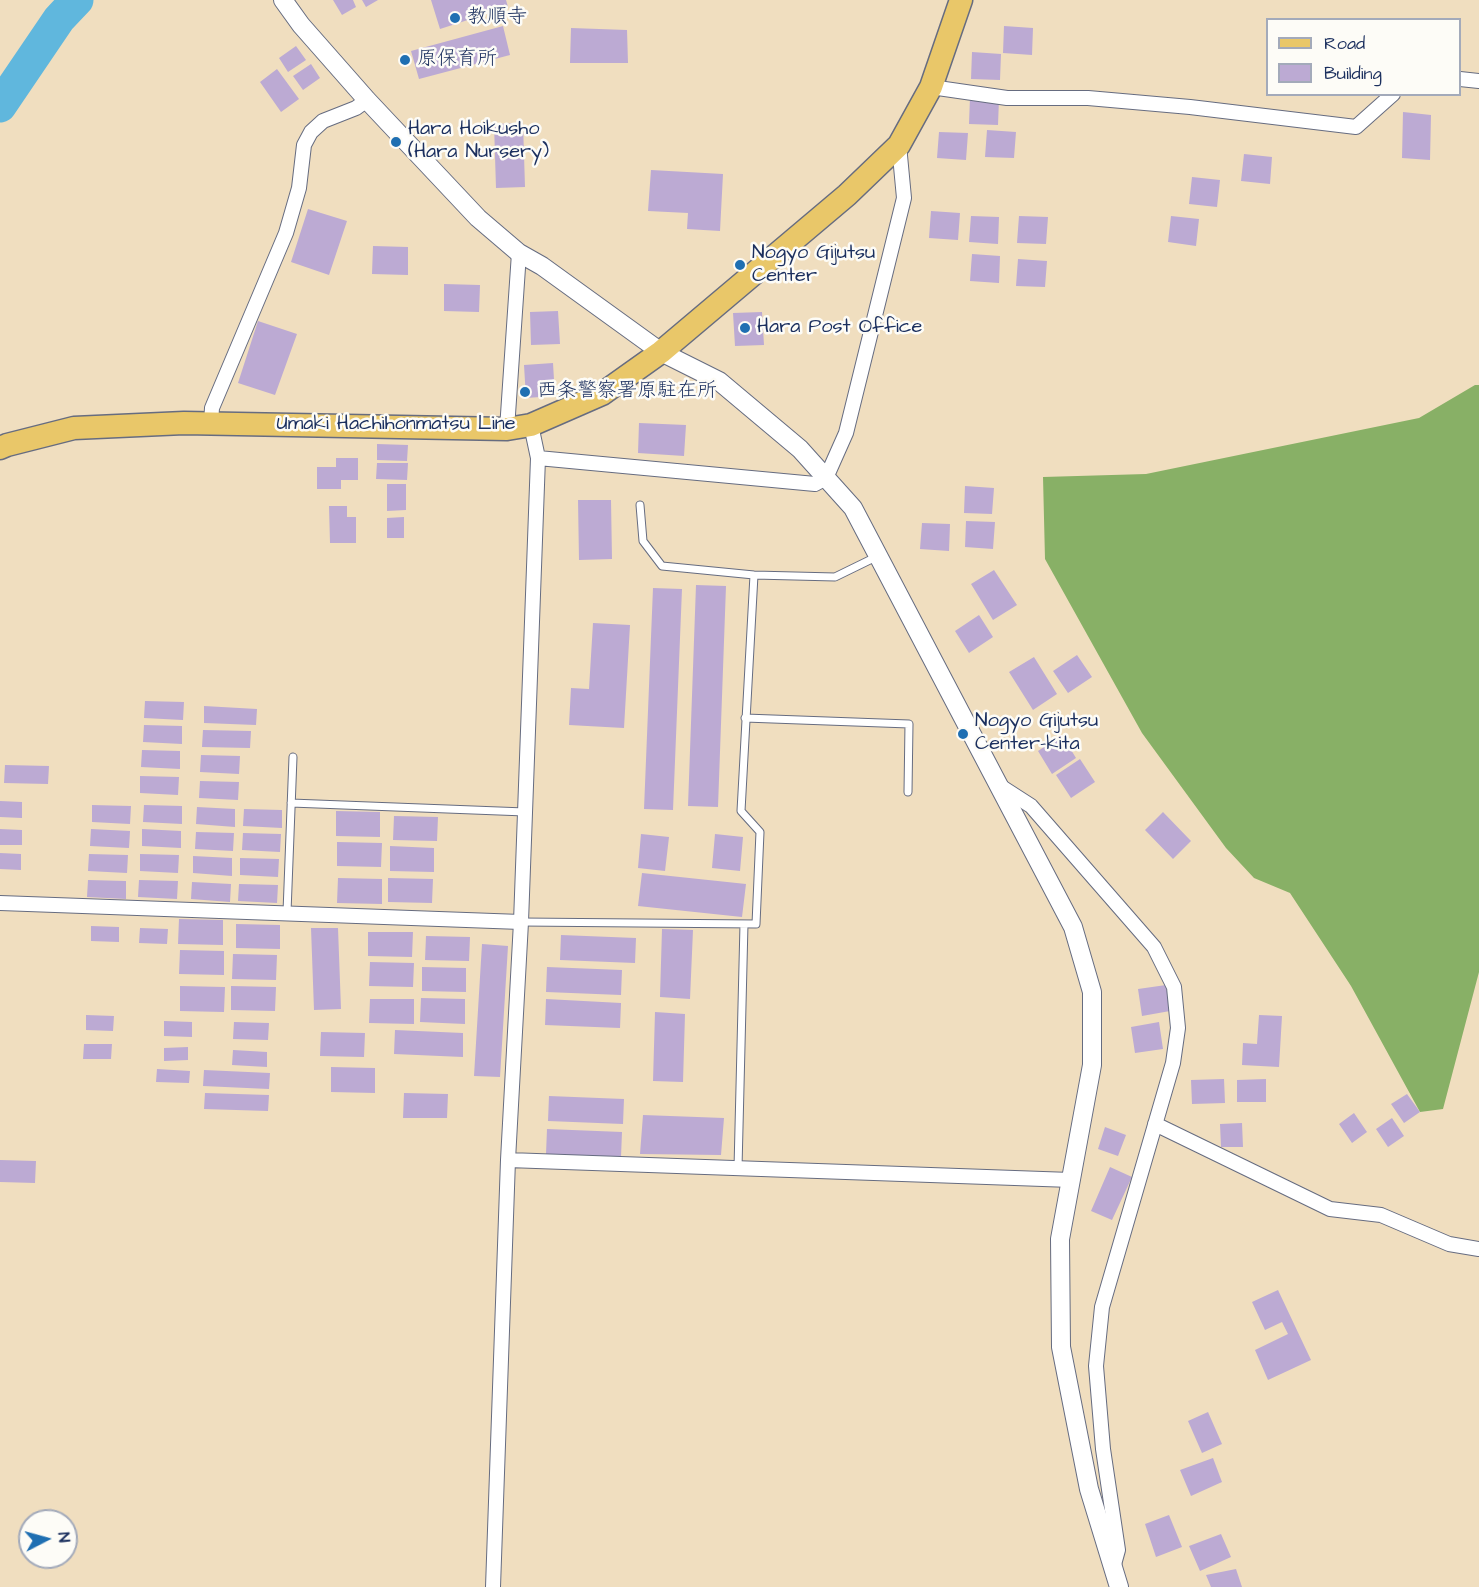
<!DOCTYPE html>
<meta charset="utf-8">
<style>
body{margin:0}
#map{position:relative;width:1479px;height:1587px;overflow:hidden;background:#f0debf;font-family:"Architects Daughter",sans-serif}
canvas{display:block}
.legend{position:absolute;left:1266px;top:18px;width:195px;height:78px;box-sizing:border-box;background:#fdfcf7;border:2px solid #a3aaba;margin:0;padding:8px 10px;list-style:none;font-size:18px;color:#1b2f5e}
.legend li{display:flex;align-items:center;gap:12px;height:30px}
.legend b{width:30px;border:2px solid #a3aaba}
.north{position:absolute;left:18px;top:1509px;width:60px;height:60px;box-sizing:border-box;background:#fdfcf7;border:2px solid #a3aaba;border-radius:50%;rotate:84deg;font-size:16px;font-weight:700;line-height:24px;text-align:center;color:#1b2f5e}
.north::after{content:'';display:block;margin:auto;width:21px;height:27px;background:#1f6fb2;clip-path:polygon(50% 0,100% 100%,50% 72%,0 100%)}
</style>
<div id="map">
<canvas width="1479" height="1587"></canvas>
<ul class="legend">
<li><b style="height:8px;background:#e9c769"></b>Road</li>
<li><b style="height:16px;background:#bcaad3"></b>Building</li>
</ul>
<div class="north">N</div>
</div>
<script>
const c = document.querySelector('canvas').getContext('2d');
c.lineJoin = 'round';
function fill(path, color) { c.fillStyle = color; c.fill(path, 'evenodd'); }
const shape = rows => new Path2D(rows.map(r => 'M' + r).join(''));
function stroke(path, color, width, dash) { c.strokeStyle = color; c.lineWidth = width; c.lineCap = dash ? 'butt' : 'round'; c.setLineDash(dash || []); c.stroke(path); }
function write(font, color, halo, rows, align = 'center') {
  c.font = font + ' "Architects Daughter","Klee One",sans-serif'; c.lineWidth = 5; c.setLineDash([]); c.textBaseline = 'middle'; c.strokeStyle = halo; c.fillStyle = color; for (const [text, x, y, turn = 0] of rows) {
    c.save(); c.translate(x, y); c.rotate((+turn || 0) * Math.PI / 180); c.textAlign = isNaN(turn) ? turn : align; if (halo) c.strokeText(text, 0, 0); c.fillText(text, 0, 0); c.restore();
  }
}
const forest = shape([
 [1475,385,1479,385,1479,972,1443,1109,1420,1112,1351,986,1290,893,1254,878,1226,848,1142,733,1045,559,1043,477,1146,474,1419,418]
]);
const river = shape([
 [0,106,59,19,77,0]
]);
const building = shape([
 [333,0,353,0,356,7,342,15],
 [362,0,378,0,366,7],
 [431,0,506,0,508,7,440,29],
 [503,26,510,55,419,79,411,51],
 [1004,26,1033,28,1032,55,1003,53],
 [571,28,627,30,628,63,570,63],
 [296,46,306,60,288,72,279,58],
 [972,52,1001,54,1000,80,971,79],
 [311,64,320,78,303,90,293,76],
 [277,69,299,99,281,112,260,82],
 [970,97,999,99,998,125,969,124],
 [1403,112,1431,115,1430,160,1402,158],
 [523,123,525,187,496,188,494,124],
 [987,130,1016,132,1014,158,985,157],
 [939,132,968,133,966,160,937,158],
 [1244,154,1272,157,1270,184,1241,181],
 [651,170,723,174,720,231,687,229,688,213,648,211],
 [1192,177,1220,180,1217,207,1189,204],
 [308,209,347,221,329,275,291,262],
 [931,211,960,213,958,240,929,238],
 [971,216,999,217,998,244,969,242],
 [1019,216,1048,217,1046,244,1017,243],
 [1171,216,1199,219,1196,246,1168,242],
 [373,246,408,247,408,275,372,274],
 [972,254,1000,256,999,283,970,281],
 [1018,259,1047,261,1045,287,1016,286],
 [444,284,480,285,479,312,444,311],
 [558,311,560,344,531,345,530,312],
 [762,312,764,345,735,346,733,313],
 [258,321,297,334,275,395,238,383],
 [553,363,555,396,526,398,524,365],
 [639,423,686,425,684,456,638,453],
 [377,444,408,445,407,461,377,460],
 [336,458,358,458,358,480,341,480,341,489,317,489,317,467,336,467],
 [377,463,408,463,407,480,376,479],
 [387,484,406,484,406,510,387,511],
 [965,486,994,488,992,514,964,513],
 [578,500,611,500,612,559,579,560],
 [329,506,347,506,347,517,356,517,356,543,330,543],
 [404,517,404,538,387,538,387,518],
 [966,521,995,522,993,549,965,547],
 [922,523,950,524,949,551,920,549],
 [994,570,1017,605,993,620,971,584],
 [696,585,726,586,718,807,688,806],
 [653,588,682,589,673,810,644,809],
 [979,615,993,637,969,653,955,631],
 [593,623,630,625,624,728,569,725,571,688,589,689],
 [1077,655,1092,677,1068,693,1053,671],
 [1034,657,1057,694,1033,710,1009,672],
 [145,701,184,702,183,720,144,718],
 [204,706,257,709,256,725,204,723],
 [144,725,182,726,182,744,143,742],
 [203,730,251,731,250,748,202,747],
 [1062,735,1076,758,1052,774,1038,751],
 [142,750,180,751,180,769,141,767],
 [201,755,240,756,239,774,200,772],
 [1080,759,1095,782,1071,798,1056,775],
 [5,765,49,766,48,784,4,783],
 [140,776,179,777,178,795,140,793],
 [200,781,239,782,238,800,199,798],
 [0,801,22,802,22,818,0,817],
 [92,805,131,806,130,824,92,822],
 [144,805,182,806,182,824,143,822],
 [197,807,235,809,235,827,196,824],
 [244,809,282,810,282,828,243,826],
 [336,811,380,812,380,837,336,836],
 [1163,812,1191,841,1173,859,1145,830],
 [394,816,438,817,437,841,393,840],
 [0,829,22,830,22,845,0,845],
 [91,829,130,831,129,848,90,846],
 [142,829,181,831,181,848,142,846],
 [196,832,234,833,233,851,195,849],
 [243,833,281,834,280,852,242,850],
 [641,834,669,837,665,871,638,868],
 [715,834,743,837,740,871,712,868],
 [337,842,382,843,381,867,337,866],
 [390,846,434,848,434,872,390,871],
 [0,853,21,854,21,870,0,869],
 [89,854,128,855,127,873,88,871],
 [140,854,179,855,178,873,140,871],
 [193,856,232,858,232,876,193,873],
 [240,858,279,859,278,877,240,875],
 [642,873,746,884,742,917,638,906],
 [338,878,382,879,382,904,337,903],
 [388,878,433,879,432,903,388,902],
 [88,880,126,881,126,899,87,897],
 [139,880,178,881,177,899,138,897],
 [192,882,231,884,230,902,191,899],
 [239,884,278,885,277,903,238,901],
 [179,919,223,920,223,945,178,944],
 [236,924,280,925,280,949,236,948],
 [91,926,119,927,119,942,91,941],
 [140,928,168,929,167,944,139,943],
 [311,928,338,928,341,1009,314,1010],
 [662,929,693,930,690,999,660,997],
 [368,932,413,932,412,957,368,956],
 [561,935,636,938,635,963,560,960],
 [426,936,470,937,469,961,425,960],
 [482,944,508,946,500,1077,474,1076],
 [180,950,224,951,224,975,179,974],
 [233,954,277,955,276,980,232,979],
 [370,962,414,963,413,987,369,986],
 [422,967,466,968,466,992,422,991],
 [547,967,622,970,621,995,546,992],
 [1166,985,1170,1011,1142,1016,1138,989],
 [180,986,225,987,224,1012,180,1011],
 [231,986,276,987,275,1011,231,1010],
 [421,998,465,999,465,1024,420,1022],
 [370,999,414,999,414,1024,369,1023],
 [546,999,621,1003,620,1028,545,1025],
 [655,1012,685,1014,683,1082,653,1081],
 [86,1015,114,1016,113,1031,86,1030],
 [1259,1015,1282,1016,1279,1067,1242,1065,1243,1043,1257,1044],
 [164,1021,192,1022,192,1037,164,1036],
 [234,1022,269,1023,268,1040,233,1039],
 [1159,1022,1163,1049,1135,1053,1131,1027],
 [395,1030,463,1033,463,1057,394,1054],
 [321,1032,365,1033,364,1057,320,1056],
 [84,1044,112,1044,111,1059,83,1059],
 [188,1047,188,1060,164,1061,164,1048],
 [233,1050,267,1052,267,1067,232,1065],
 [331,1067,375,1068,375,1093,331,1092],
 [157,1069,190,1071,189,1083,156,1082],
 [204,1070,270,1073,269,1089,203,1086],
 [1224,1079,1225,1103,1192,1104,1191,1080],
 [1266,1079,1266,1102,1237,1102,1237,1080],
 [205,1093,269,1095,268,1111,204,1109],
 [404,1093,448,1094,447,1118,403,1118],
 [1407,1094,1420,1112,1404,1123,1391,1104],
 [549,1096,624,1099,623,1124,548,1121],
 [1354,1113,1367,1132,1352,1143,1339,1124],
 [643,1115,724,1118,721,1155,640,1154],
 [1392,1118,1404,1136,1388,1147,1376,1129],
 [1242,1123,1243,1147,1221,1147,1220,1124],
 [1105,1127,1126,1135,1118,1156,1098,1149],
 [547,1129,622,1132,621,1157,546,1154],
 [0,1160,36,1161,35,1183,0,1182],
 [1110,1167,1132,1177,1112,1220,1091,1211],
 [1278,1290,1311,1360,1268,1380,1255,1350,1288,1334,1282,1322,1265,1330,1252,1302],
 [1208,1412,1222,1444,1202,1453,1188,1421],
 [1213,1458,1222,1482,1191,1496,1180,1470],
 [1169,1515,1182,1547,1156,1557,1145,1524],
 [1221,1534,1231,1557,1200,1571,1189,1546],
 [1236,1569,1242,1587,1211,1587,1206,1575]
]);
const service = shape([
 [640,505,643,541,662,566,754,575,835,577,878,556],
 [745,718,909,724,908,792],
 [291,803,525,812],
 [287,912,293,757],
 [521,922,756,924,760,832,741,811,754,575],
 [738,1168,744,924]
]);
const minor = shape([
 [1460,79,1479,81],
 [931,87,1007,98,1088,98,1190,107,1356,127,1393,94],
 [211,423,212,408,286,233,299,188,304,145,311,132,323,121,356,108,367,100],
 [507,429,519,253],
 [538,458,815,484,826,478,846,433,904,198,899,145],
 [1000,786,1031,806,1154,947,1174,987,1178,1028,1173,1063,1102,1307,1096,1366,1103,1449,1118,1550,1113,1568],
 [0,903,521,922],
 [1155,1124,1330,1209,1381,1215,1449,1244,1479,1249],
 [508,1160,1071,1180],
 [493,1587,508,1160,521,922,538,458,531,425]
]);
const tertiary = shape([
 [283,0,301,25,367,100,478,218,519,253,542,266,661,352,719,381,800,449,853,508,1073,927,1092,992,1092,1065,1060,1239,1061,1347,1089,1489,1119,1587]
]);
const primary = shape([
 [0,448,7,445,74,428,184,423,507,429,531,425,602,394,661,352,847,195,899,145,931,87,961,0]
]);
const markers = [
 [455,18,6,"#1f6fb2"],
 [405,60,6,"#1f6fb2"],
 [396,142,6,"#1f6fb2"],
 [740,265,6,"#1f6fb2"],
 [745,328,6,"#1f6fb2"],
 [525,392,6,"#1f6fb2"],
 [963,734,6,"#1f6fb2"]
];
const poiNames = [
 ["教順寺",467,18],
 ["原保育所",417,60],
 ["Hara Hoikusho",408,130],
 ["(Hara Nursery)",408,153],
 ["Nogyo Gijutsu",752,254],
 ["Center",752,277],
 ["Hara Post Office",757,328],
 ["西条警察署原駐在所",537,392],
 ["Nogyo Gijutsu",975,722],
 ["Center-kita",975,745]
];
const streetNames = [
 ["Umaki Hachihonmatsu Line",396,425]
];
fill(forest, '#88b066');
stroke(river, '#60b7dd', 33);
fill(building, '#bcaad3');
stroke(service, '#666c80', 9);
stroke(minor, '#666c80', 16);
stroke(tertiary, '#666c80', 20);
stroke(primary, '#666c80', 25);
stroke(service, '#fff', 7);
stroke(minor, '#fff', 14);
stroke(tertiary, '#fff', 18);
stroke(primary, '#e9c769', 22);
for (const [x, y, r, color] of markers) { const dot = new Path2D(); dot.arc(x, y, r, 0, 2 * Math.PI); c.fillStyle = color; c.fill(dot); stroke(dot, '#fdfcf7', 2); }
write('20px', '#1b2f5e', '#fdfcf7', poiNames, 'left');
write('20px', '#1b2f5e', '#fdfcf7', streetNames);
</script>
